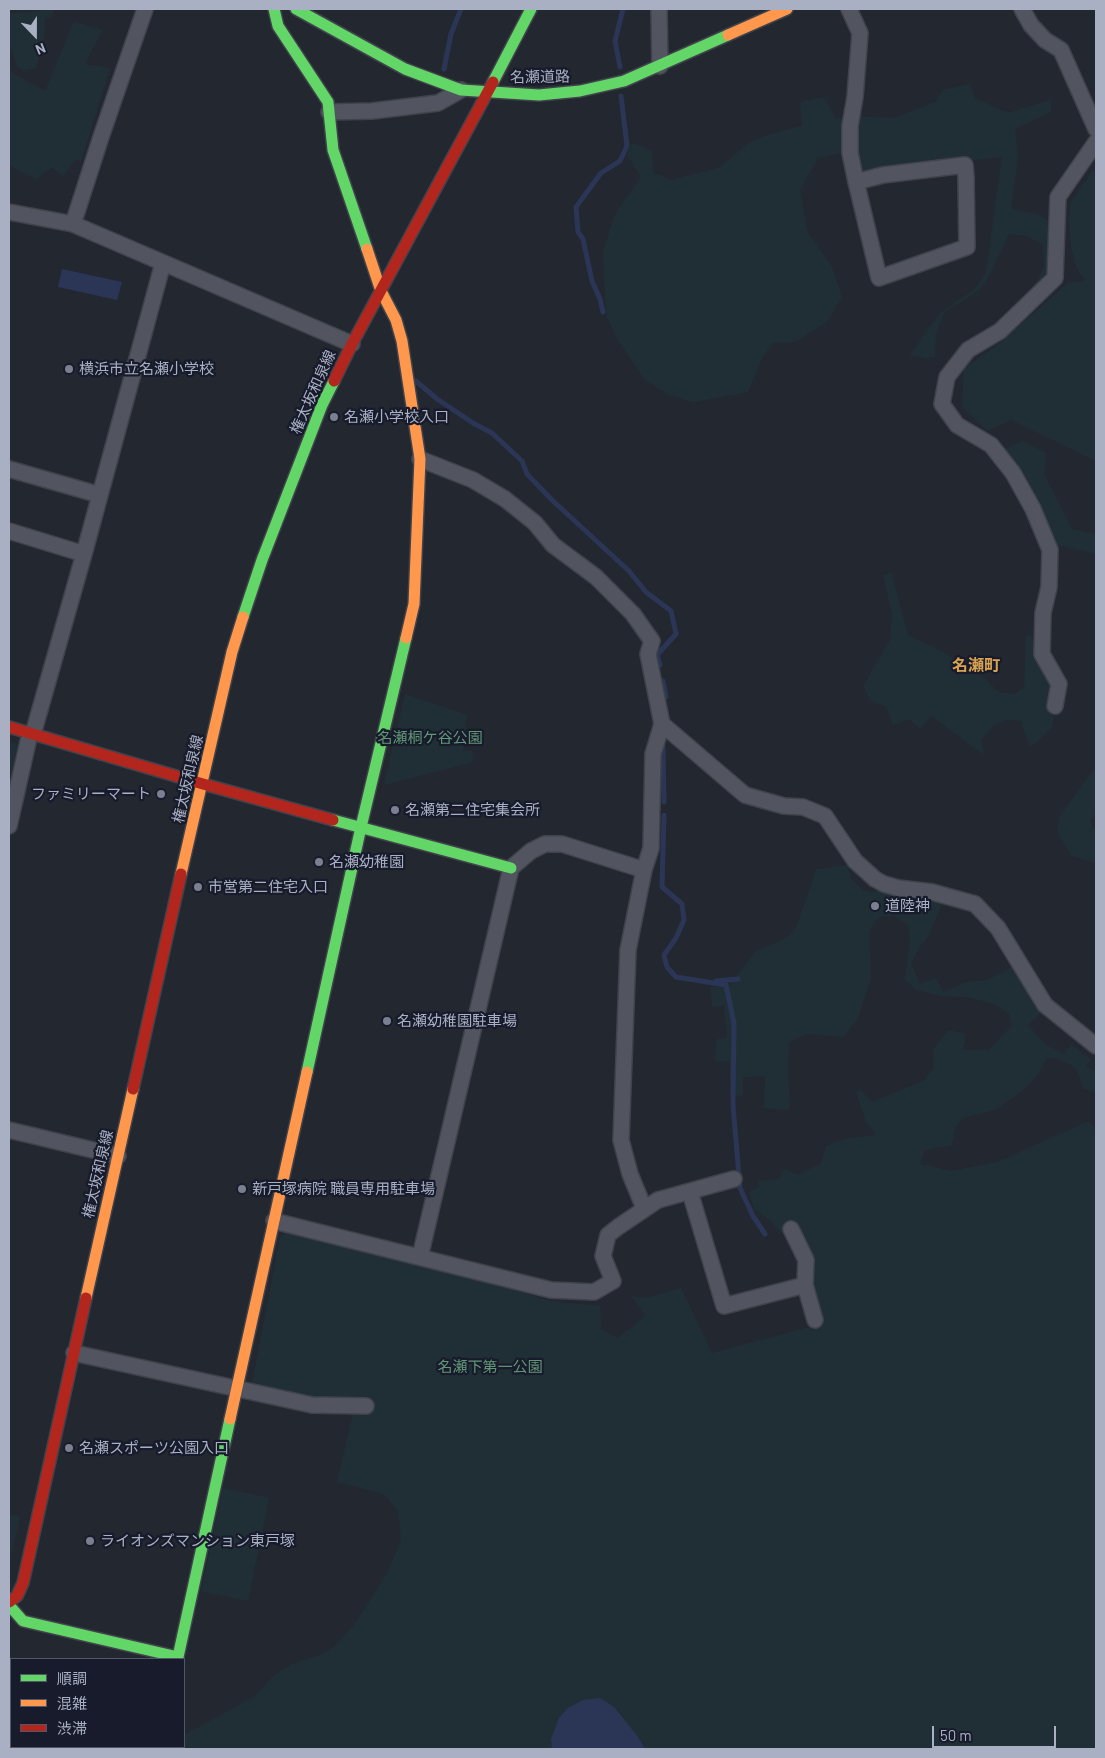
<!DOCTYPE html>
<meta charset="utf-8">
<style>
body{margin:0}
#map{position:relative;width:1105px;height:1758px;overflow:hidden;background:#232730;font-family:Barlow,"Noto Sans JP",sans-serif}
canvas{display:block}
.frame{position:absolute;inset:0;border:10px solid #aab0c4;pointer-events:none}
.legend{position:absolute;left:10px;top:1658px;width:175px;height:90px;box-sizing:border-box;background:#171b2b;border:1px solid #525768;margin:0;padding:6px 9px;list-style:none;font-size:15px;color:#aab0c4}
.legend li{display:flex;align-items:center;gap:10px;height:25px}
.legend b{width:25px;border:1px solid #525768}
.north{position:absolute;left:10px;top:10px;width:50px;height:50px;-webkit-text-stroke:4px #171b2b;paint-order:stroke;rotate:158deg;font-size:14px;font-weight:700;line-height:20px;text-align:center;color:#aab0c4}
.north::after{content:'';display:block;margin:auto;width:18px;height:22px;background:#aab0c4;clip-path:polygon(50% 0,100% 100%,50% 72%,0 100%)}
.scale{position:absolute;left:932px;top:1726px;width:124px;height:22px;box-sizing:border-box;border:2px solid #aab0c4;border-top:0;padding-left:6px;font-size:15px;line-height:18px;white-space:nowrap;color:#aab0c4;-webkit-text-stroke:4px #171b2b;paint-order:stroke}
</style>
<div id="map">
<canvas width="1105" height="1758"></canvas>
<div class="frame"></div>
<ul class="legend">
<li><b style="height:6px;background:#63d668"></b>順調</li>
<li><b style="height:6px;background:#ff974d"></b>混雑</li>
<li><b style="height:6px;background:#b3261e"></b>渋滞</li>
</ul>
<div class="north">N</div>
<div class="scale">50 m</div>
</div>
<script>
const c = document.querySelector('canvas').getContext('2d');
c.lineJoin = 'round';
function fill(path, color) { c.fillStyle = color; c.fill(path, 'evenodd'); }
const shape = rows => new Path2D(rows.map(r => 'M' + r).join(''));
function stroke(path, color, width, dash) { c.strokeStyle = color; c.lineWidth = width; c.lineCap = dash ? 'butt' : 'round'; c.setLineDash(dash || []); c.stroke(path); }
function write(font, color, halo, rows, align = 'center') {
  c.font = font + ' Barlow,"Noto Sans JP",sans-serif'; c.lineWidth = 4.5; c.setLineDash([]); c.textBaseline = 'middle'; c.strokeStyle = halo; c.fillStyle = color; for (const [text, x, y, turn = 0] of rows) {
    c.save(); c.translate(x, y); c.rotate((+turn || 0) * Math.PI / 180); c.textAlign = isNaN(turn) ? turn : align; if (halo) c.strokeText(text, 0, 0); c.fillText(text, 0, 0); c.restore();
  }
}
const green = shape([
 [44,9,55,9,51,17,45,17,44,41,36,68,23,70,17,67,9,43,9,13,37,12],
 [74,22,103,30,85,64,110,68,81,162,76,159,63,176,52,167,36,179,9,165,9,67,14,74,45,91],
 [970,84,975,98,1008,113,1051,100,1051,112,1015,129,1018,157,1011,209,1039,215,1048,221,1048,270,1042,279,1024,296,1039,278,1044,266,1043,245,1027,236,1009,234,986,282,978,291,945,312,936,333,935,357,926,358,910,355,940,313,975,289,986,272,1002,157,892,169,860,175,845,152,818,158,800,190,807,231,832,267,842,297,827,322,795,342,773,343,762,358,748,392,693,402,670,395,645,380,617,339,606,315,603,252,614,216,641,177,627,155,632,143,644,147,652,152,653,172,671,180,719,168,749,143,767,135,802,126,800,102,824,97,836,119,858,116,895,118,935,102,943,90],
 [1093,170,1096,173,1096,461,1011,420,987,431,962,406,964,368,995,347,1068,283,1086,281,1079,272,1075,264,1071,247,1069,221,1071,202],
 [1022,441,1046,453,1044,474,1072,529,1096,534,1096,554,1054,544,1028,481,1005,449],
 [891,572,908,635,943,652,986,679,998,692,1015,694,1024,688,1026,636,1031,635,1037,655,1054,683,1053,726,1036,743,1029,746,1021,721,1006,720,993,726,981,740,984,755,931,716,921,729,908,719,893,725,886,707,870,700,863,686,890,640,892,614,883,575],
 [405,694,467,715,463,751,472,751,473,762,384,785],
 [9,741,18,744,9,783],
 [1096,766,1096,816,1095,815,1090,820,1093,828,1096,831,1096,864,1071,855,1057,832,1060,816],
 [847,865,852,880,863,890,872,892,884,886,932,894,931,901,943,903,927,938,919,948,911,963,920,984,936,978,944,992,967,982,987,980,1014,966,1045,1009,1028,1025,1046,1045,1064,1054,1071,1044,1091,1060,1086,1066,1096,1072,1096,1092,1084,1089,1075,1067,1056,1058,1047,1058,1038,1074,1025,1089,995,1110,965,1117,958,1124,954,1131,952,1145,925,1150,920,1164,951,1171,997,1162,1089,1121,1096,1131,1096,1749,9,1749,9,1655,14,1659,11,1659,11,1747,184,1747,184,1734,188,1733,255,1696,273,1676,292,1664,323,1654,336,1645,354,1625,388,1572,401,1540,398,1511,384,1494,337,1482,353,1413,365,1416,367,1402,307,1397,252,1384,280,1237,287,1232,451,1271,549,1301,600,1306,601,1329,618,1338,646,1315,631,1296,645,1298,681,1288,712,1353,821,1324,793,1227,781,1233,770,1220,754,1209,749,1192,759,1187,758,1181,779,1179,784,1169,798,1175,821,1163,826,1146,844,1139,877,1135,866,1122,856,1092,861,1090,872,1102,923,1081,934,1068,933,1049,949,1030,966,1034,963,1050,989,1050,1012,1025,1009,1013,994,1004,968,997,942,996,916,990,905,979,910,940,908,925,894,916,883,916,875,921,869,932,871,978,858,1018,844,1037,807,1034,789,1042,788,1069,790,1110,764,1108,765,1076,743,1077,743,1096,730,1095,730,1061,715,1061,717,1039,727,1038,724,1006,712,1007,710,987,729,986,755,952,788,937,795,930,817,868,823,869],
 [223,1488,269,1498,248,1601,201,1591],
 [9,1514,20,1517,9,1566]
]);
const water = shape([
 [62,269,122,282,117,300,58,287],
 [600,1698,614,1707,638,1737,645,1749,552,1749,551,1739,559,1718,568,1708,583,1700]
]);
const stream = shape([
 [620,67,615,41,623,9],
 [444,69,451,34,461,9],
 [603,312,600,299,592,281,583,239,578,232,576,207,601,173,620,161,627,146,621,96],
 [416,381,437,399,473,423,492,433,522,461,527,474,552,500,629,571,646,592,671,611,676,634,657,655,660,665],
 [663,681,666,697],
 [663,745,664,802],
 [664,815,662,887,682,904,684,920,676,938,664,955,667,967,676,977,726,985,734,1023,733,1105,740,1188,753,1216,765,1234],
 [716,981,738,979]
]);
const street = shape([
 [659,9,660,66],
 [849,9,860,33,855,97,850,126,850,153,856,182,859,194,879,278,967,247,966,177,965,165,883,175,856,182],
 [1022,9,1031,25,1045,40,1061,50,1096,129],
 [329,112,372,111,438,103,461,90],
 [9,212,73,224,352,344],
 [73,224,101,137,145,9],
 [420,459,473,480,505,499,535,523,553,545,596,577,633,614,652,641,648,654,662,724,653,754,651,848,644,870,628,950,621,1140,630,1174,644,1208],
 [9,469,100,495],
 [9,531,84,554],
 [1055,706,1059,684,1042,654,1043,613,1049,587,1050,550,1033,509,1013,473,991,445,957,425,942,404,947,377,968,350,1000,331,1055,278,1058,197,1096,142],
 [662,724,745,795,784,806,803,807,825,816,855,861,875,879,884,884,898,888,932,892,975,904,998,928,1045,1005,1096,1046],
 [33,734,84,554,163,263],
 [9,826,30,733],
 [9,1130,118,1156],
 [690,1192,724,1306,805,1285],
 [274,1221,551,1290,594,1292,613,1281,603,1256,608,1235,618,1227,658,1200,734,1179],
 [791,1229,806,1260,805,1285,815,1320],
 [420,1257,511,868,531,851,545,844,562,844,644,870],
 [74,1353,312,1405,366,1406]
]);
const fast = shape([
 [274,9,278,26,328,102,333,150,367,249],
 [296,9,405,69,461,90,539,95,580,91,624,81,728,35],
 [493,82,531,9],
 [243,617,262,560,322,405,334,381],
 [333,820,511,868],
 [307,1072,361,827,406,638],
 [9,1605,23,1621,178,1657,230,1419]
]);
const slow = shape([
 [728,35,787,9],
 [367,249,381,291,396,320,402,341,420,459,414,604,406,638],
 [181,874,232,652,243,617],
 [86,1298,133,1089],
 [230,1419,307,1072]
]);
const jam = shape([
 [334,381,352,344,493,82],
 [9,727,203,784,333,820],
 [133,1089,181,874],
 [9,1602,17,1596,23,1583,86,1298]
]);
const markers = [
 [69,369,5,"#7b8090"],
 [334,417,5,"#7b8090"],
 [161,794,5,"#7b8090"],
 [395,810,5,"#7b8090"],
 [319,862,5,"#7b8090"],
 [198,887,5,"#7b8090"],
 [875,906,5,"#7b8090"],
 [387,1021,5,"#7b8090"],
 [242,1189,5,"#7b8090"],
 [69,1448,5,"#7b8090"],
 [90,1541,5,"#7b8090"]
];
const streetNames = [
 ["名瀬道路",540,77,-1],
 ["権太坂和泉線",313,392,-66],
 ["権太坂和泉線",188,779,-77],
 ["権太坂和泉線",98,1174,-77]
];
const poiNames = [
 ["横浜市立名瀬小学校",79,369],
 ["名瀬小学校入口",344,417],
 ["ファミリーマート",151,794,"right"],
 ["名瀬第二住宅集会所",405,810],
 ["名瀬幼稚園",329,862],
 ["市営第二住宅入口",208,887],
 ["道陸神",885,906],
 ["名瀬幼稚園駐車場",397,1021],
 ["新戸塚病院 職員専用駐車場",252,1189],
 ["名瀬スポーツ公園入口",79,1448],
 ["ライオンズマンション東戸塚",100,1541]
];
const parkNames = [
 ["名瀬桐ケ谷公園",430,738],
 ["名瀬下第一公園",490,1367]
];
const neighbourhoodNames = [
 ["名瀬町",976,666]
];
fill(green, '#202f36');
fill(water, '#2b3656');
stroke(stream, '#2b3656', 5);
stroke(street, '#40434b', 18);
stroke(fast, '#40434b', 14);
stroke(slow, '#40434b', 14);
stroke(jam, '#40434b', 14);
stroke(street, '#525560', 15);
stroke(fast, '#63d668', 11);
stroke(slow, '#ff974d', 11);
stroke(jam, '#b3261e', 11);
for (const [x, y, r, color] of markers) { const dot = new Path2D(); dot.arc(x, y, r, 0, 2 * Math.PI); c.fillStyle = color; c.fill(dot); stroke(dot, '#171b2b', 2); }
write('15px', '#aab0c4', '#171b2b', streetNames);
write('15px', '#aab0c4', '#171b2b', poiNames, 'left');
write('15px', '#619676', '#171b2b', parkNames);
write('bold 16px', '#daa350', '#171b2b', neighbourhoodNames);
</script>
